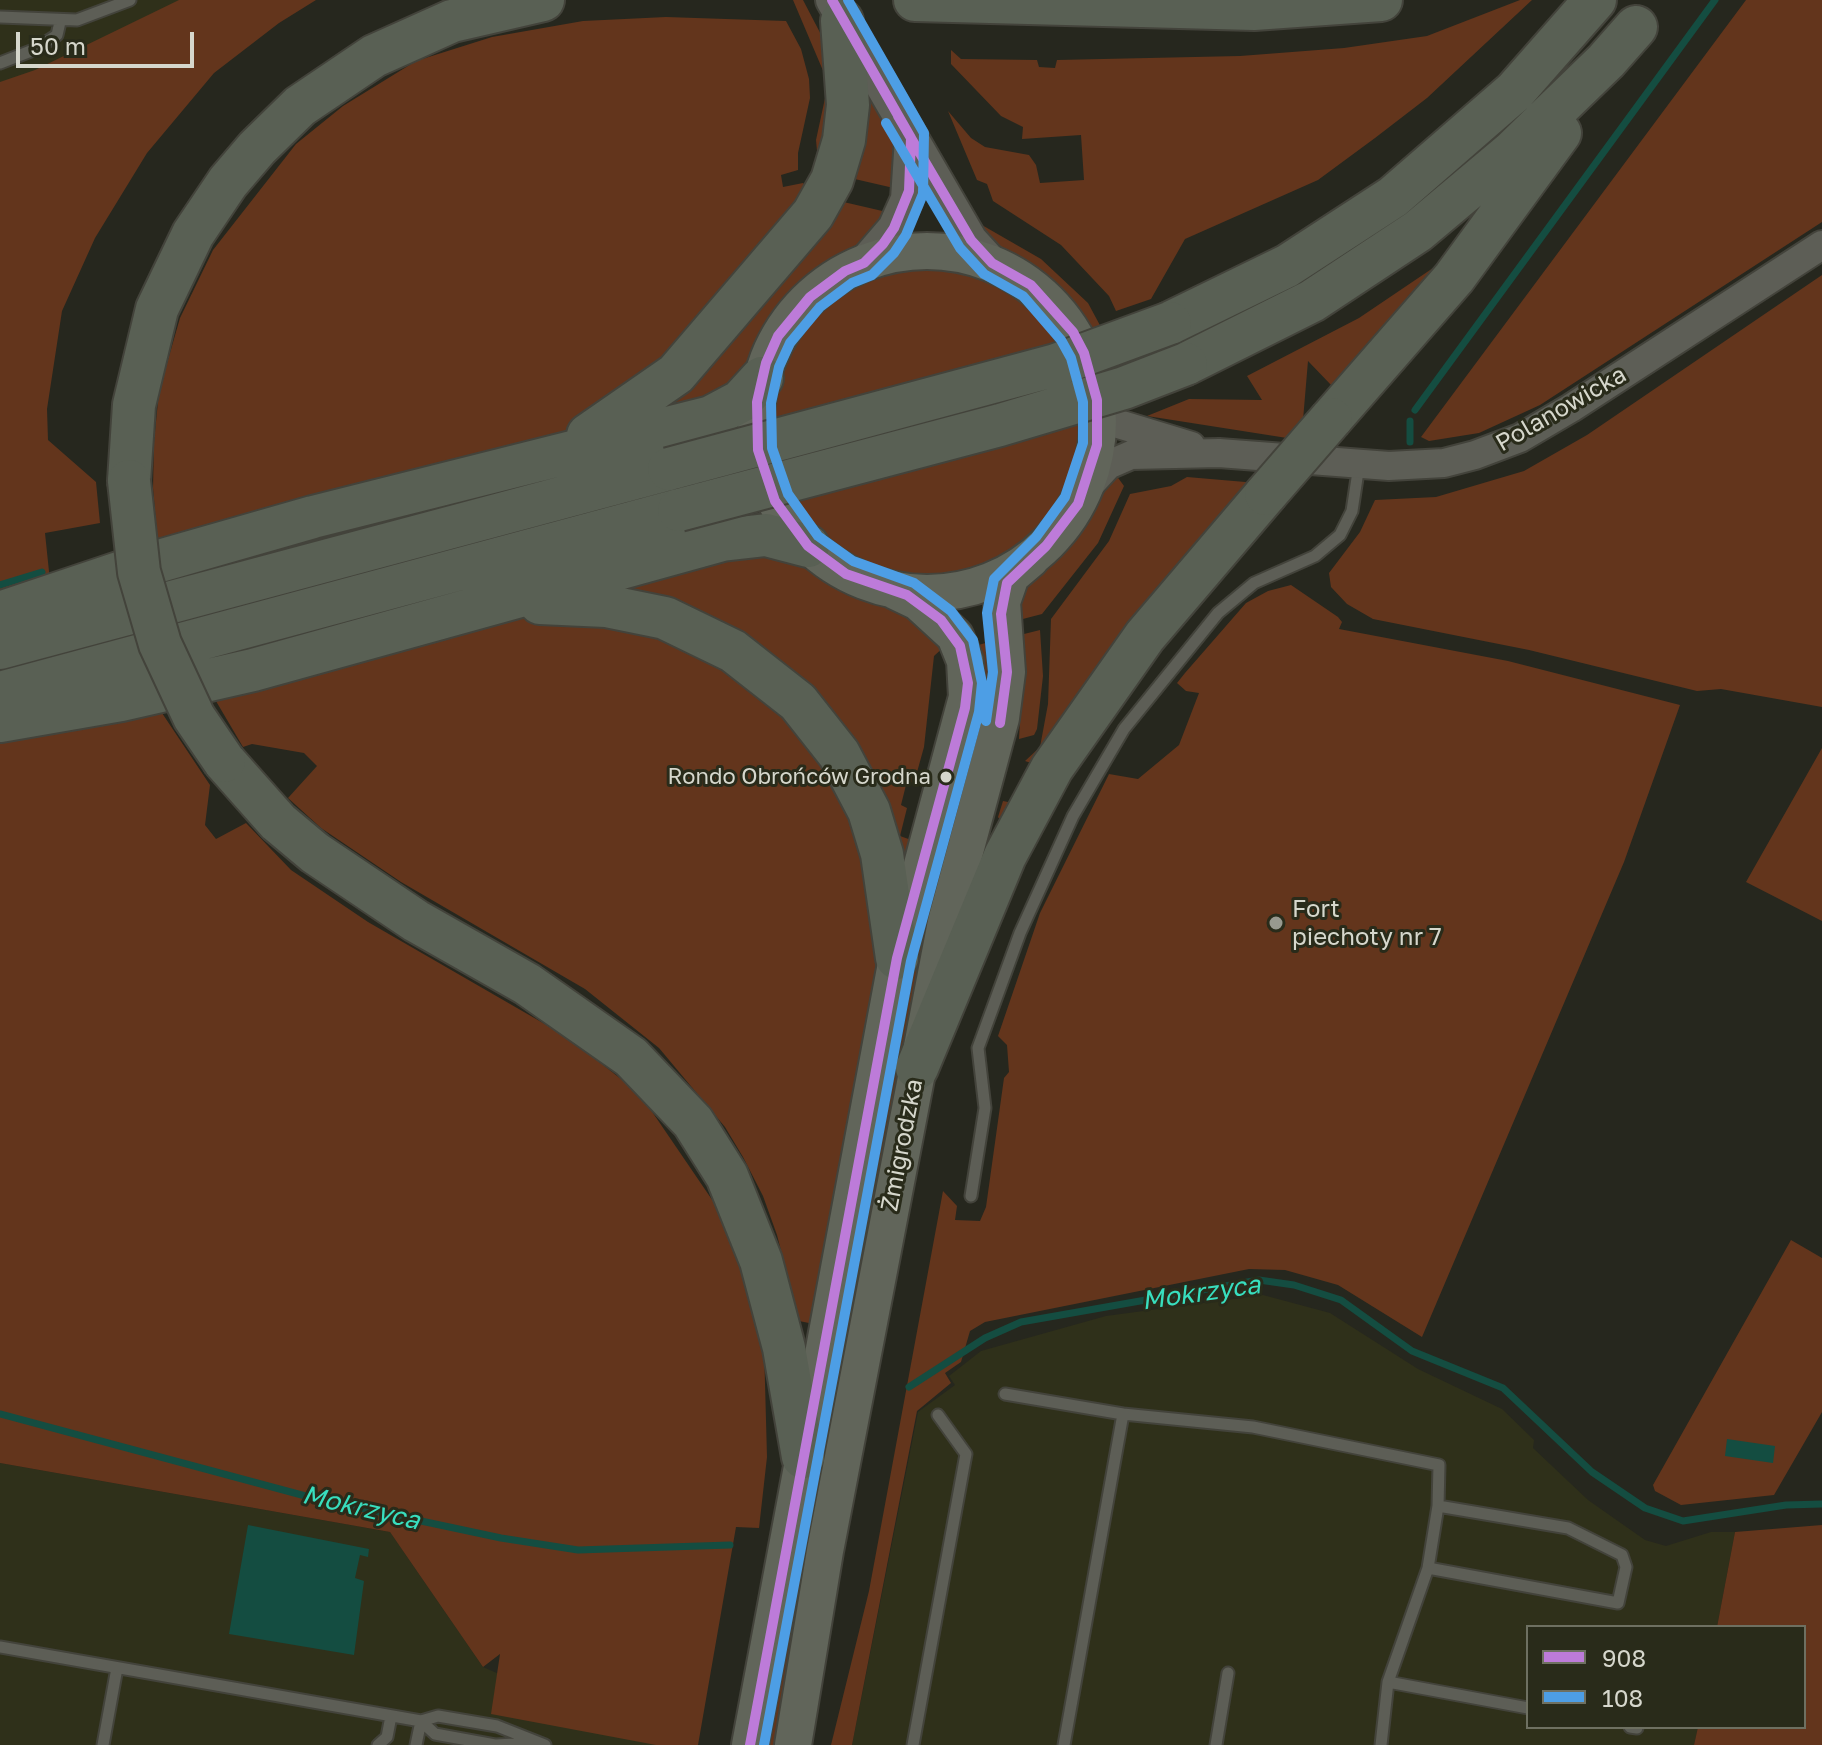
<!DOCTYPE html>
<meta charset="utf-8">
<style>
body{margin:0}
#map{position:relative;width:1822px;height:1745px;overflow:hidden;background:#26271e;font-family:"Golos Text",sans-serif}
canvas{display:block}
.legend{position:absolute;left:1526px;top:1625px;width:280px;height:104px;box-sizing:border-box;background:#292b1a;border:2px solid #6e7061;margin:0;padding:10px 14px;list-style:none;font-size:24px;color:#d6d7cc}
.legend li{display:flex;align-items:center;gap:16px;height:40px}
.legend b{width:40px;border:2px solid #6e7061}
.scale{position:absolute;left:16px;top:32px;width:178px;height:36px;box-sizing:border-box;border:4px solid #d6d7cc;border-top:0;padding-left:10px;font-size:24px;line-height:28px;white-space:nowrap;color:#d6d7cc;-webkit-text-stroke:6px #292b1a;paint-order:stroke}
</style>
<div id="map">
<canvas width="1822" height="1745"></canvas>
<ul class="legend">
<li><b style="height:10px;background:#bd7bd9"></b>908</li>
<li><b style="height:10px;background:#4d9ee5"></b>108</li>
</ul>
<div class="scale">50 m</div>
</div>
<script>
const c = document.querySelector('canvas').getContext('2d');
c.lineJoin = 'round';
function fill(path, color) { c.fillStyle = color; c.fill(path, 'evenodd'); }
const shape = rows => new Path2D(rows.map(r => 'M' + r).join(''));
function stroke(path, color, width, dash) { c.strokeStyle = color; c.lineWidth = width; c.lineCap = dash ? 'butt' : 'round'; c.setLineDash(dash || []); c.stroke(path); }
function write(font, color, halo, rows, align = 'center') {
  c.font = font + ' "Golos Text",sans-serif'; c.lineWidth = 6; c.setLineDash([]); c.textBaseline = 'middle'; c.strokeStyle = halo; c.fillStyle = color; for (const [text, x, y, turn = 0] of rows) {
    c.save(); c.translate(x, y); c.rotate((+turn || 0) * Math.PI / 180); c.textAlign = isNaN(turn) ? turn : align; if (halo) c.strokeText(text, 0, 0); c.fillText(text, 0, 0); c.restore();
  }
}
const built = shape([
 [0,0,261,0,0,125],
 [1263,1295,1330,1313,1418,1369,1502,1409,1534,1440,1533,1448,1588,1500,1645,1540,1666,1546,1711,1532,1735,1532,1717,1627,1528,1627,1528,1727,1698,1727,1694,1745,852,1745,918,1412,955,1385,949,1376,981,1351,1106,1316],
 [0,1463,390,1532,483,1667,661,1745,0,1745]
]);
const green = shape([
 [179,0,316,0,279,23,214,73,147,153,95,238,62,311,47,409,48,440,96,482,100,523,45,533,50,581,0,597,0,82,35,70],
 [793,0,803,0,827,46,836,96,818,162,816,140,827,89,824,73],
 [1520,0,1532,0,1427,98,1375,138,1318,180,1185,239,1151,299,1116,311,1109,296,1061,245,993,201,987,184,977,180,948,111,971,138,985,147,1029,155,1036,165,1040,183,1084,180,1081,135,1022,139,1023,127,1001,116,951,64,951,50,961,59,1037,60,1039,67,1055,68,1057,60,1240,56,1344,48,1427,36],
 [1746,0,1822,0,1822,222,1540,405,1479,433,1429,441,1421,437],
 [666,17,786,21,801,49,809,79,810,98,798,153,798,170,781,175,783,187,803,183,813,193,696,334,576,428,548,440,158,545,153,488,154,442,159,391,180,318,213,250,296,144,343,106,416,61,492,37,583,21],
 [867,91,895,144,898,189,846,177],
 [835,200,891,213,859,249,827,265,784,302,765,329,744,376,731,392,634,421],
 [968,217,1041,259,1088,303,1117,357,1126,414,1119,408,1105,365,1081,315,1054,284,999,249],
 [1433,268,1332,386,1308,361,1303,420,1287,438,1147,416,1189,399,1262,400,1247,376,1359,318],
 '775 422a152 152 0 1 1 304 0a152 152 0 1 1-304 0Z',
 [1822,275,1822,707,1721,689,1697,691,1529,650,1373,619,1347,604,1331,587,1329,573,1360,532,1375,500,1436,497,1524,471,1587,435],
 [1116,475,1124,486,1098,543,1042,614,1019,620,1017,611,1026,583,1076,537,1104,489],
 [1187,477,1257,483,1003,825,998,817,1003,801,1013,803,1020,780,1026,779,1031,763,1025,761,1040,747,1048,704,1051,619,1109,541,1130,494,1171,486],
 [749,549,801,562,850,594,908,610,947,644,934,656,924,747,914,783,907,781,901,805,907,808,900,836,914,841,910,878,851,746,595,588],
 [1291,585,1338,617,1342,622,1339,629,1508,661,1680,705,1624,862,1422,1337,1338,1285,1285,1270,1249,1269,985,1322,970,1331,961,1362,945,1373,951,1383,917,1411,852,1745,831,1745,869,1591,943,1191,957,1206,955,1220,980,1221,986,1207,1004,1078,1009,1072,1007,1045,998,1036,1040,913,1109,774,1138,779,1179,745,1199,693,1186,691,1177,683,1185,673,1246,603,1268,591],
 [533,615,615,617,753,676,853,801,882,955,814,1324,799,1321,777,1235,763,1196,743,1157,725,1127,659,1048,585,989,401,882,321,828,288,798,317,766,304,753,252,744,243,747,213,696,510,618],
 [1040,630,1043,676,1037,729,1034,735,1019,739,1023,663,1020,635],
 [989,642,991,690,778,1745,766,1745,975,646],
 [160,710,210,785,205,825,216,839,246,823,291,870,368,922,569,1038,640,1094,717,1207,736,1243,764,1346,767,1457,759,1528,736,1527,698,1745,656,1745,491,1714,500,1654,483,1667,390,1532,0,1463,0,744,8,742,8,734],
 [1822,748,1822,921,1746,882],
 [1791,1240,1822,1258,1822,1412,1774,1495,1681,1505,1655,1491,1653,1485],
 [1822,1525,1822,1745,1694,1745,1698,1727,1804,1727,1804,1627,1717,1627,1735,1532]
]);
const water = shape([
 [1727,1439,1775,1446,1773,1463,1725,1456],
 [248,1525,369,1549,368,1557,360,1555,355,1578,364,1581,354,1655,229,1634]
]);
const stream = shape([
 [1415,410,1715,0],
 [1410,442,1410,421],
 [0,585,42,572],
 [909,1387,985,1338,1021,1322,1259,1280,1294,1285,1341,1300,1412,1351,1503,1388,1592,1472,1645,1508,1683,1521,1786,1505,1822,1504],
 [0,1414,313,1498,501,1538,578,1550,730,1545]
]);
const service = shape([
 [0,17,77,20,130,0],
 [0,63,36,49,57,35,60,22],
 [971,1196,985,1108,978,1048,1020,933,1073,816,1124,729,1218,613,1254,583,1315,556,1340,535,1352,511,1359,465],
 [1005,1394,1123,1414,1253,1427,1439,1465,1438,1506,1428,1568,1388,1682,1381,1745],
 [1428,1568,1618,1603,1626,1567,1622,1555,1568,1528,1438,1506],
 [0,1647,421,1721,438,1716,497,1726,545,1745],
 [1388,1682,1528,1708],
 [421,1721,435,1734,495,1745,534,1743],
 [1630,1727,1637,1728],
 [103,1745,117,1668],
 [378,1745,387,1737,391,1716],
 [416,1745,421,1721],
 [913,1745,966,1454,938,1415],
 [1064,1745,1123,1414],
 [1216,1745,1228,1673]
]);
const tertiary = shape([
 [1097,400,1104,416,1112,422,1191,446],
 [1086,489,1108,465,1131,455,1219,453,1389,466,1444,463,1475,455,1520,438,1571,408,1822,245]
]);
const secondary = shape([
 [832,0,971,240,992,263],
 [864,263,894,228,907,199,911,138]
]);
const primary = shape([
 '756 422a171 171 0 1 1 342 0a171 171 0 1 1-342 0Z',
 [750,1745,897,958,967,697,965,661,955,636,918,602,895,591],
 [793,1745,825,1551,946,922,1001,718,1007,672,1002,602,1011,576,1031,559]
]);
const motorway = shape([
 [915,0,1254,9,1381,0],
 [1170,323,1287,266,1393,197,1515,91,1595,0],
 [1186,364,1312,301,1418,231,1512,152,1606,61,1636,27],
 [1331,419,1454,278,1560,133],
 [588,435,676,374,813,214,832,180,844,140,848,105,842,21],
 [129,481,134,405,157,309,193,234,228,182,257,148,300,106,374,56,452,21,543,0],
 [540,603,606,606,665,618,733,651,798,702,839,754,869,811,882,854,897,958],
 [0,613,128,570,313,517,711,417,741,401,762,378],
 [0,648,669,469],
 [0,693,679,510],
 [0,721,121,700,253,670,722,540,766,535,808,546],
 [224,761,278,822,315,853,416,921,527,984,631,1057,693,1122,727,1176,761,1261,784,1348,803,1457],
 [917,1068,1005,856,1052,768,1145,636,1266,494]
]);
const motorwayBridge = shape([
 [669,469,1056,365,1170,323],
 [129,481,139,572,160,644,194,717,224,761],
 [1266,494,1331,419],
 [679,510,1000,425,1124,388,1186,364]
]);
const bus1 = shape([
 [898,116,971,240,992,263,1031,285,1073,332,1084,353,1097,400,1097,445,1078,504,1046,546,1007,583,1001,614,1007,672,1000,723],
 [750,1745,897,958,965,708,968,683,960,646,941,620,907,595,846,574,808,546,775,501,758,450,757,402,766,363,778,336,810,297,845,271,864,263,883,244,894,228,909,191,911,138,832,0]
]);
const bus2 = shape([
 [886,123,960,248,984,274,1023,296,1061,340,1071,358,1083,402,1083,443,1065,497,1036,537,994,579,987,613,993,672,986,721],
 [764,1745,911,961,979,712,982,683,973,640,951,611,914,583,853,561,818,536,788,494,772,448,771,403,779,367,790,343,820,307,852,283,872,275,894,253,906,235,923,194,924,133,848,0]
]);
const markers = [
 [946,777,7,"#d6d7cc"],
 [1276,923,8,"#98998f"]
];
const busNames = [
 ["Rondo Obrońców Grodna",931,777]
];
const streetNames = [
 ["Polanowicka",1561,409,-30],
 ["Żmigrodzka",902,1145,-79]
];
const poiNames = [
 ["Fort",1292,909],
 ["piechoty nr 7",1292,937]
];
const waterNames = [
 ["Mokrzyca",1201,1293,-8],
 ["Mokrzyca",361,1508,13]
];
fill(built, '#2f301a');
fill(green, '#63351c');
fill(water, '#144d41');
stroke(stream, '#144d41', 7);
stroke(service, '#43433b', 15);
stroke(tertiary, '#43433b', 32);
stroke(secondary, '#43433b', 36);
stroke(primary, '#43433b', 40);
stroke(motorway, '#43433b', 46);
stroke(service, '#5d5e56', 11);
stroke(tertiary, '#5d5e56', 28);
stroke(secondary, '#5d5e56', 32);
stroke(primary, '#61655a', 36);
stroke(motorway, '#596054', 42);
stroke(motorwayBridge, '#43433b', 46, []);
stroke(motorwayBridge, '#596054', 42);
stroke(bus1, '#bd7bd9', 10);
stroke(bus2, '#4d9ee5', 10);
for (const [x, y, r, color] of markers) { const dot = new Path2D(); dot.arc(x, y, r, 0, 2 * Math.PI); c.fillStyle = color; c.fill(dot); stroke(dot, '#292b1a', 3); }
write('22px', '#d6d7cc', '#292b1a', busNames, 'right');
write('24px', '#d6d7cc', '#292b1a', streetNames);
write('24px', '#d6d7cc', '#292b1a', poiNames, 'left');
write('italic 26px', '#38debe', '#292b1a', waterNames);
</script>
